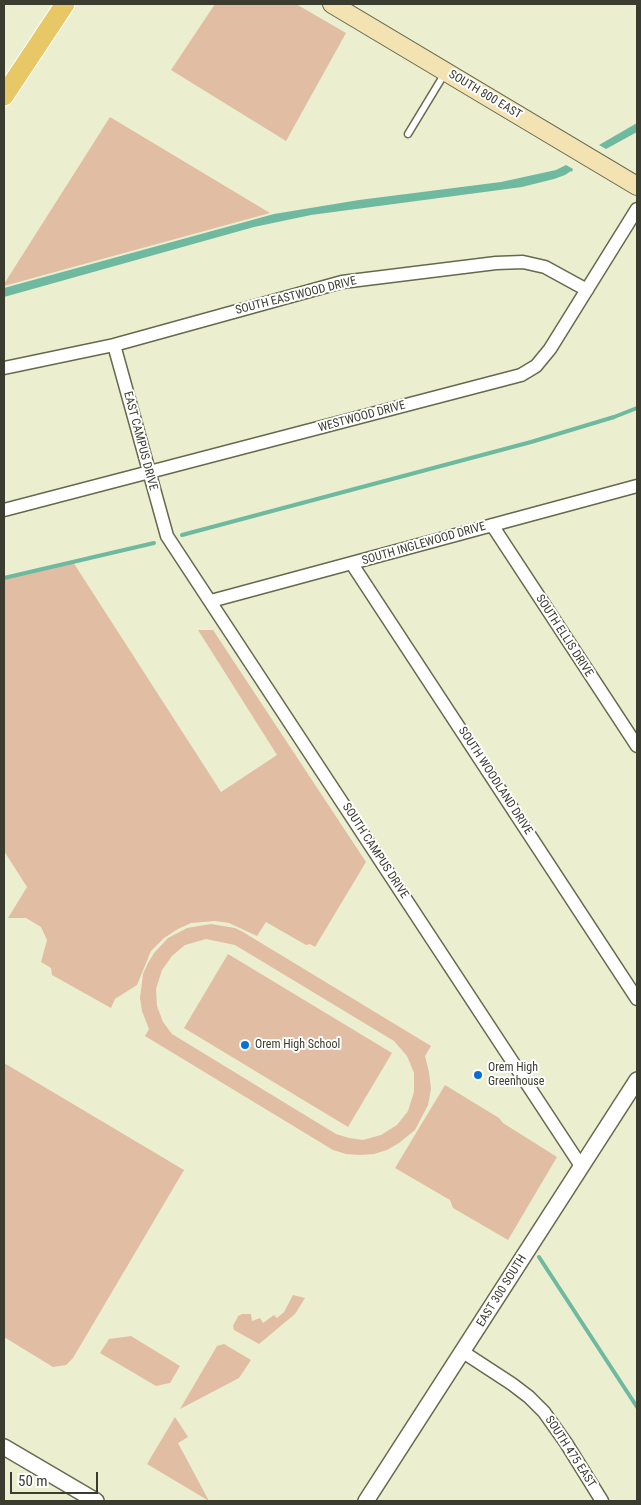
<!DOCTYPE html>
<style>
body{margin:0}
#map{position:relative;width:641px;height:1505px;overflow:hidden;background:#ebefcf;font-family:"Roboto Condensed",sans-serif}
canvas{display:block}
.frame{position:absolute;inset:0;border:5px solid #3a3c2f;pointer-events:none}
.scale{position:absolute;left:10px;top:1472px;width:88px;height:22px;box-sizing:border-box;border:2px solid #3a3c2f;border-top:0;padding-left:6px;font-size:15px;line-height:18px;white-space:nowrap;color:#3a3c2f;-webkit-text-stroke:4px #fff;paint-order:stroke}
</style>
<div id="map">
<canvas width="641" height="1505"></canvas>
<div class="frame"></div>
<div class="scale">50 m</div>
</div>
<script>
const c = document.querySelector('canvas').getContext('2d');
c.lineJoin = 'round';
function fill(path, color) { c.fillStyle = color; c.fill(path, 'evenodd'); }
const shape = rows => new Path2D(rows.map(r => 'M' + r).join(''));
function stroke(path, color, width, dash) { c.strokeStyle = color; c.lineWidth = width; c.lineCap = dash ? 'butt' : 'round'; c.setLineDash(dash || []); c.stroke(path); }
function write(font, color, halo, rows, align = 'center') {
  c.font = font + ' "Roboto Condensed",sans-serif'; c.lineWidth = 4; c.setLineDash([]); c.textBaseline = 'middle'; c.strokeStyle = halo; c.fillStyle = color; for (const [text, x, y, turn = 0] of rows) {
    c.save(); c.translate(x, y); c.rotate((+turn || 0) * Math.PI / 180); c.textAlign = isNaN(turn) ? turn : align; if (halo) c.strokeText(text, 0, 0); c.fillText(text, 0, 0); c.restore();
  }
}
const green = shape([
 [215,4,296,4,346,33,286,141,171,70],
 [110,117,270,213,4,286,4,284],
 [73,562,221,792,277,755,198,630,213,630,366,862,315,947,310,944,306,945,266,922,257,936,229,923,215,921,191,923,178,929,164,938,151,951,137,985,115,999,111,1008,52,975,51,968,41,962,47,940,41,927,26,918,8,918,27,887,4,851,4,578],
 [211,924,235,928,243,932,431,1046,425,1056,429,1072,431,1089,428,1105,415,1130,399,1143,387,1150,374,1154,360,1155,346,1154,333,1150,145,1036,149,1029,142,1011,140,998,143,974,148,963,154,953,168,938,187,928],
 [206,939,235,945,394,1041,407,1056,414,1073,414,1092,408,1111,397,1125,381,1135,363,1140,349,1138,336,1134,172,1034,163,1022,157,1006,156,989,162,970,172,956,185,945],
 [228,954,392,1053,348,1127,184,1028],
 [4,1063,184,1170,73,1358,66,1365,53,1367,4,1337],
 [445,1085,499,1118,503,1123,557,1157,508,1240,453,1208,450,1200,395,1168],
 [293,1295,305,1298,295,1314,259,1344,234,1330,233,1326,238,1316,242,1314,251,1314,252,1321,260,1318,263,1323,274,1315,277,1318,284,1312],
 [131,1336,180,1366,170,1383,156,1386,100,1353,109,1339],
 [224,1344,251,1360,239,1378,180,1409,217,1346],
 [175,1417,188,1437,178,1443,209,1501,147,1464]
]);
const water = shape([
 [637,123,637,132,606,149,599,145],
 [566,165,573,169,572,172,571,171,565,175,554,179,522,187,311,215,254,227,4,297,4,288,274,214,359,200,501,182,556,170]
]);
const stream = shape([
 [182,535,531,442,614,417,637,408],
 [4,578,154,543],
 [539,1257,637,1407]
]);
const service = shape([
 [408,134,445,73]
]);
const minor = shape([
 [114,345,167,536,581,1166],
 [4,368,114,345,342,282,496,263,523,262,545,267,587,290],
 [4,510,521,375,536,366,550,349,637,209],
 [492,525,637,746],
 [352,564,637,999],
 [211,601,637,486],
 [463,1352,512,1384,529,1397,544,1412,566,1443,602,1501]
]);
const tertiary = shape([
 [4,1447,96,1501],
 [366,1501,637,1080]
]);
const secondary = shape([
 [332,4,637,186]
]);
const primary = shape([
 [4,96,65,4]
]);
const markers = [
 [245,1045,5,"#086fd7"],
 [478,1075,5,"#086fd7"]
];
const streetNames = [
 ["SOUTH 800 EAST",485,95,31],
 ["SOUTH EASTWOOD DRIVE",296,296,-14],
 ["WESTWOOD DRIVE",362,417,-15],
 ["EAST CAMPUS DRIVE",140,441,75],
 ["SOUTH INGLEWOOD DRIVE",424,544,-16],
 ["SOUTH ELLIS DRIVE",564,636,57],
 ["SOUTH WOODLAND DRIVE",495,781,57],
 ["SOUTH CAMPUS DRIVE",375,851,57],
 ["EAST 300 SOUTH",502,1291,-58],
 ["SOUTH 475 EAST",570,1452,57]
];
const poiNames = [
 ["Orem High School",255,1045],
 ["Orem High",488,1068],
 ["Greenhouse",488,1082]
];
fill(green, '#e1bda4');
fill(water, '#6eb99f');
stroke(stream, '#6eb99f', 4);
stroke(service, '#66694d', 9);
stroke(minor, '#66694d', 15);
stroke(tertiary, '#66694d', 18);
stroke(secondary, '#66694d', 20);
stroke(primary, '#fff', 21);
stroke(service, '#fff', 6);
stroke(minor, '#fff', 12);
stroke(tertiary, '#fff', 15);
stroke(secondary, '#f3e3b2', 18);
stroke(primary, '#e8c866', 19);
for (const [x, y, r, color] of markers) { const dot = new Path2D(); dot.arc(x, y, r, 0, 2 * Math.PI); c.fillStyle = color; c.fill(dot); stroke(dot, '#fff', 2); }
write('12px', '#3a3c2f', '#fff', streetNames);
write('12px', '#3a3c2f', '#fff', poiNames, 'left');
</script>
